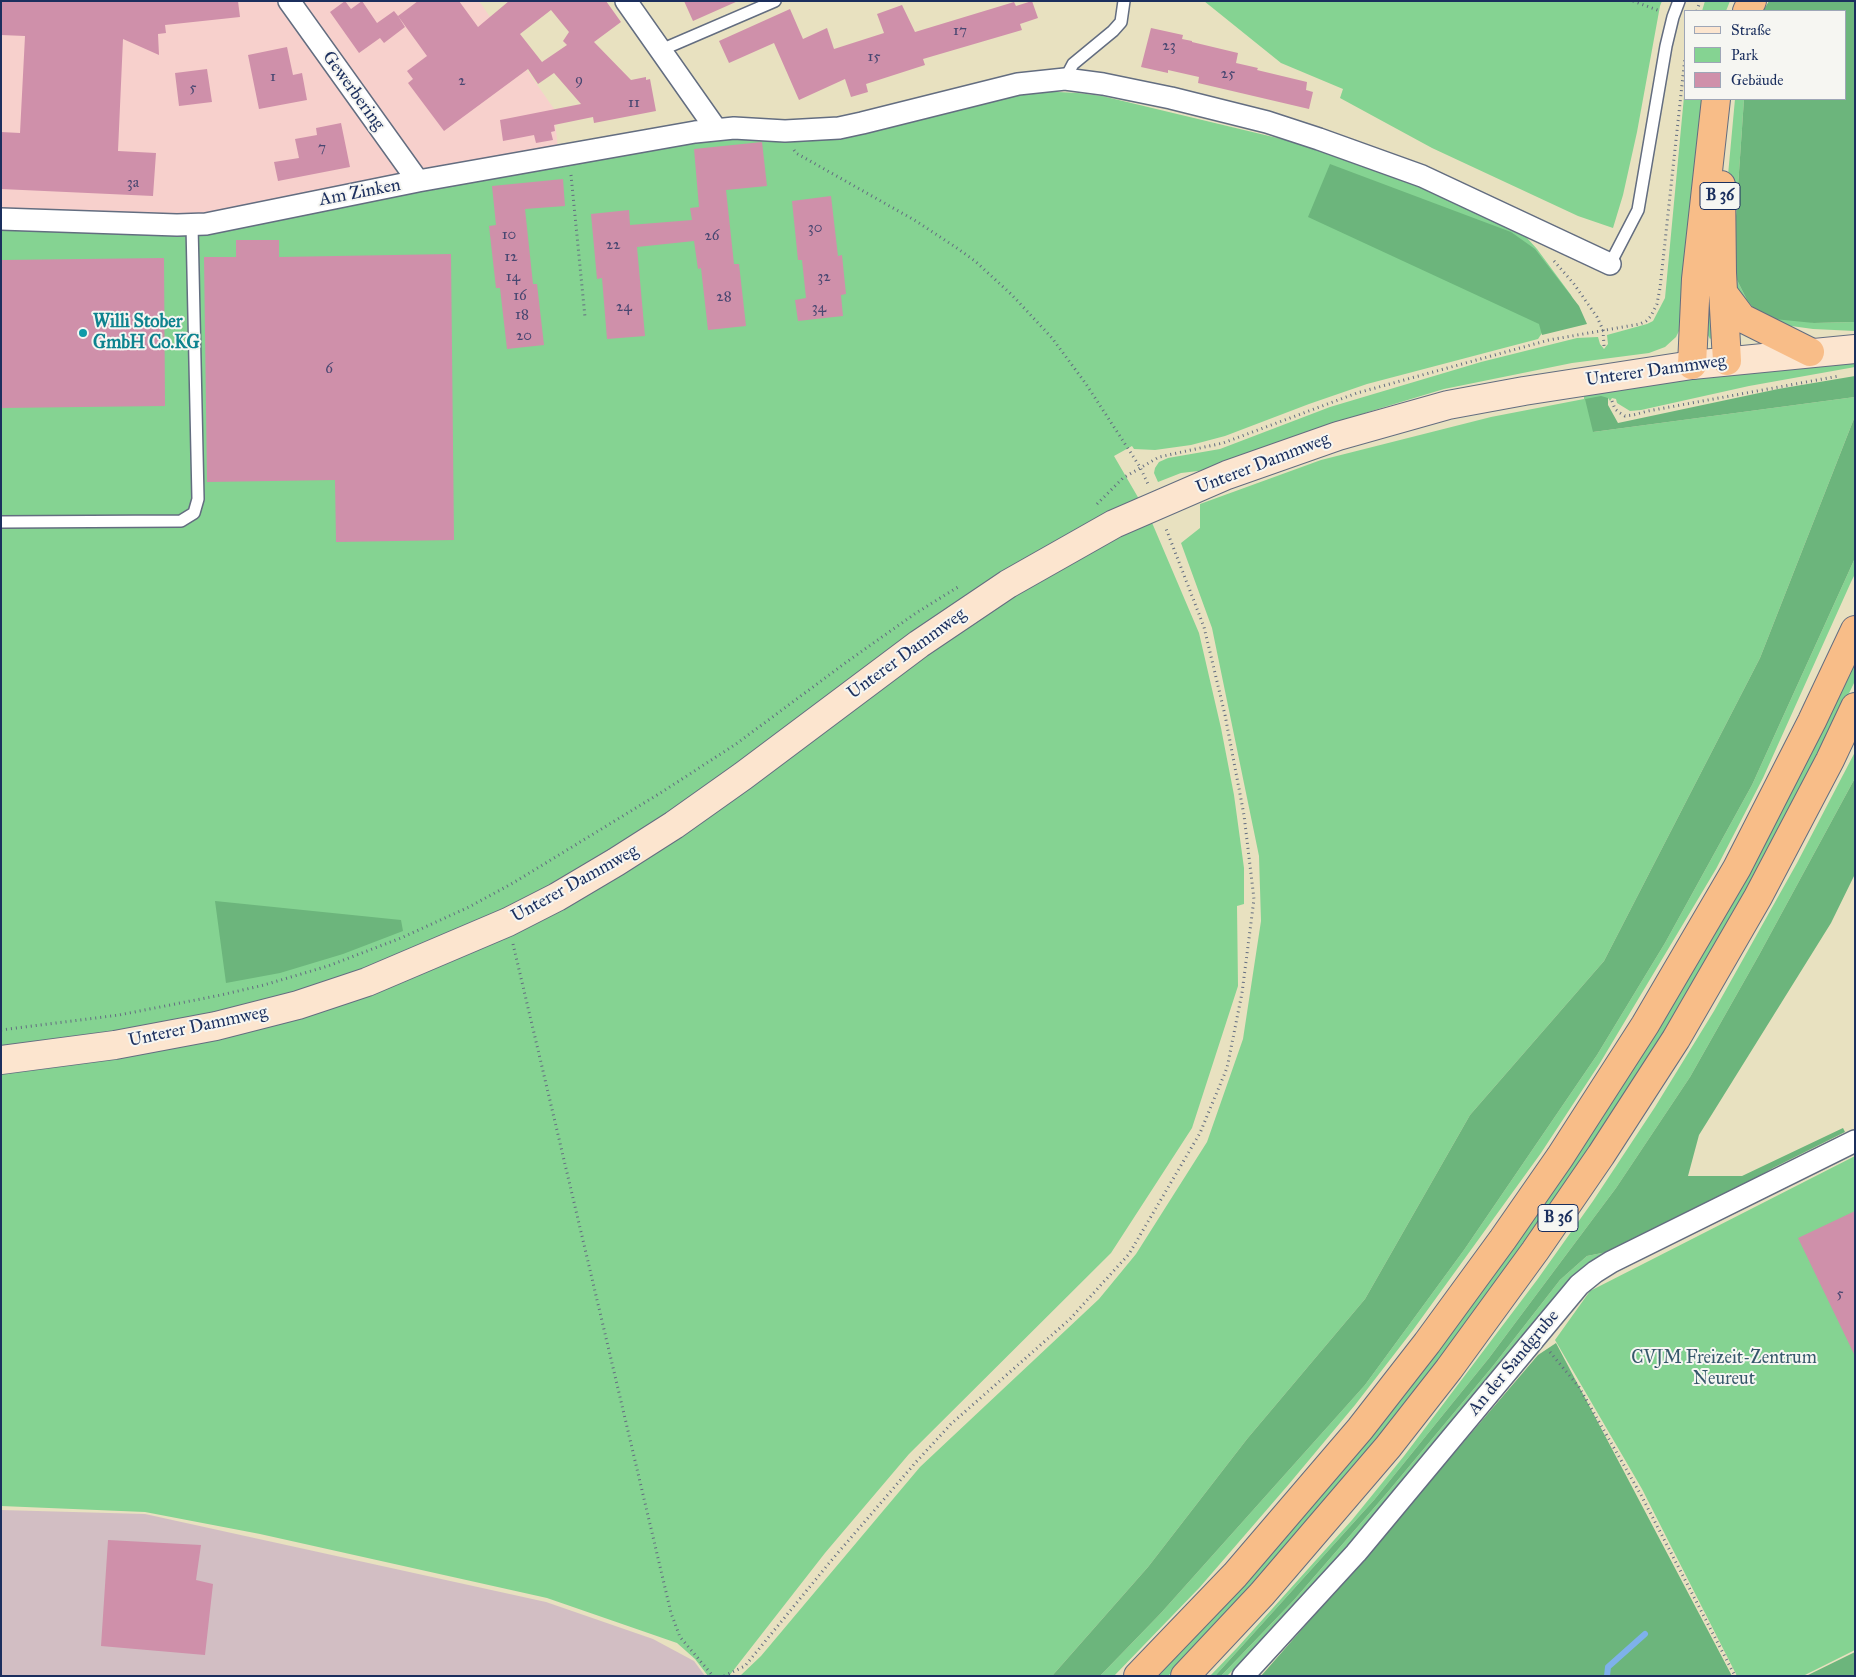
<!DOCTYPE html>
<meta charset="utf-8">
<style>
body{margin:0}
#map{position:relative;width:1856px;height:1677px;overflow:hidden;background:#e8e1c0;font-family:"IM FELL Great Primer",serif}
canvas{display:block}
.frame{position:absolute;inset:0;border:2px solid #1b2f5e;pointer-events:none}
.legend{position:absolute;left:1684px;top:10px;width:162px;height:90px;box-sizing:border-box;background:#f6f6f2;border:1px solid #9ea6b7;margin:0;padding:6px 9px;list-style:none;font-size:15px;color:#1b2f5e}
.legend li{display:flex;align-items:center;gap:10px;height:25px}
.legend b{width:25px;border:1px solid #9ea6b7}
</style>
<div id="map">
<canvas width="1856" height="1677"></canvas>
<div class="frame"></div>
<ul class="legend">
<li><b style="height:6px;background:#fce5cf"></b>Straße</li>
<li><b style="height:14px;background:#85d392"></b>Park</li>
<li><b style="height:14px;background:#cf90aa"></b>Gebäude</li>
</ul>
</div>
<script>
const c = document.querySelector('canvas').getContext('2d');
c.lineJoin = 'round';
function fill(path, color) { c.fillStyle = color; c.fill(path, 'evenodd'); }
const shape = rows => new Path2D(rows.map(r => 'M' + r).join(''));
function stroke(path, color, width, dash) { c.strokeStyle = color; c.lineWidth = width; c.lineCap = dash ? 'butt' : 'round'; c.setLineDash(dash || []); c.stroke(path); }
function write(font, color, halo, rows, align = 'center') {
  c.font = font + ' "IM FELL Great Primer",serif'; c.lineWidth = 4; c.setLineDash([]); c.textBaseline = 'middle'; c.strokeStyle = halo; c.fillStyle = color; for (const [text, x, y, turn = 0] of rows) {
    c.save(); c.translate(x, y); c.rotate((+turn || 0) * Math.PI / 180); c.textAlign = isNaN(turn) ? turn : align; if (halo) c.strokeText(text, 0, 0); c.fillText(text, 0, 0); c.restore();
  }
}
const built = shape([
 [1,1,479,1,554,109,559,161,473,369,1,552]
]);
const industrial = shape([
 [1,1510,145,1514,546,1602,653,1639,694,1661,705,1676,1,1676]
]);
const green = shape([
 [1204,1,1662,1,1660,6,1637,132,1623,195,1613,228,1578,216,1432,148,1340,98,1343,89,1281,63],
 [1705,1,1730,1,1726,11,1702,11],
 [1685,86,1685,99,1709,99,1685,319,1676,337,1665,347,1649,353,1572,363,1444,389,1368,412,1207,470,1181,473,1158,482,1154,473,1155,468,1159,462,1168,458,1220,449,1330,407,1481,362,1577,338,1598,337,1600,344,1604,349,1608,344,1607,335,1647,324,1653,321,1665,298],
 [1038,91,1078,93,1102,96,1315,147,1418,186,1518,228,1537,249,1571,295,1584,324,1542,333,1538,339,1367,384,1309,404,1225,436,1191,445,1155,450,1134,449,1132,446,1114,456,1150,518,1199,633,1221,728,1234,795,1244,868,1244,904,1237,906,1238,986,1192,1128,1111,1253,909,1454,825,1553,729,1676,708,1676,695,1659,677,1643,547,1598,260,1534,145,1512,1,1506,1,229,206,233,423,191,693,142,714,139,734,139],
 [1735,99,1744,99,1736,216,1736,278,1746,298,1814,323,1855,322,1855,331,1813,329,1784,325,1740,304,1727,248,1727,186],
 [1710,279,1713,337,1710,339,1704,328],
 [1855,363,1855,367,1749,386,1641,410,1630,411,1617,403,1616,399,1612,398,1610,401,1608,398,1593,432,1855,397,1855,416,1760,658,1604,961,1470,1115,1365,1299,1247,1439,1148,1567,1052,1676,740,1676,761,1656,920,1467,1099,1299,1136,1254,1207,1142,1243,1039,1261,921,1259,856,1212,628,1181,543,1200,528,1200,504,1321,460,1491,417,1584,399,1584,394,1692,379],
 [1855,558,1855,574,1851,582,1763,778,1716,869,1600,1063,1541,1153,1413,1330,1355,1405,1289,1484,1200,1587,1114,1676,1100,1676,1161,1613,1365,1385,1464,1250,1597,1055,1665,943,1752,785],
 [1855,659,1855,681,1792,809,1678,1012,1621,1102,1529,1240,1386,1431,1235,1605,1168,1676,1156,1676,1394,1405],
 [1855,752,1855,778,1759,955,1690,1077,1616,1188,1489,1358,1374,1500,1215,1676,1210,1676,1237,1648,1352,1520,1404,1456,1537,1280,1593,1201,1655,1107,1714,1011,1797,863],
 [1855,1156,1855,1650,1803,1676,1737,1676,1642,1489,1555,1340,1590,1291],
 [1607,1252,1580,1272,1552,1300,1378,1512,1250,1653,1227,1676,1221,1676,1294,1600,1387,1493,1493,1366,1560,1280,1587,1256]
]);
const forest = shape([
 [1769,1,1855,1,1855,322,1814,323,1774,319,1755,310,1746,298,1736,278,1736,216,1744,99,1845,99,1845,11,1763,11],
 [1330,164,1511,232,1535,249,1579,306,1587,324,1542,335,1539,324,1308,217],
 [1855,376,1855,397,1593,432,1585,399,1601,396,1608,398,1608,405,1618,423,1778,389],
 [1855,416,1855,558,1752,785,1665,943,1597,1055,1464,1250,1365,1385,1161,1613,1100,1676,1052,1676,1148,1567,1247,1439,1365,1299,1470,1115,1604,961,1760,658],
 [1855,778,1855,874,1831,923,1699,1135,1688,1176,1742,1176,1843,1128,1845,1132,1773,1168,1741,1187,1652,1231,1607,1252,1587,1256,1560,1280,1493,1366,1387,1493,1294,1600,1221,1676,1215,1676,1374,1500,1489,1358,1616,1188,1690,1077,1759,955],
 [215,901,401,920,403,931,343,954,280,973,226,983],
 [1556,1343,1732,1676,1261,1676,1367,1555,1538,1355],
 [1855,1652,1855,1676,1806,1676]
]);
const stream = shape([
 [1607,1676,1608,1667,1645,1634]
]);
const building = shape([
 [1,1,238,1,240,17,165,25,166,33,158,34,159,55,123,39,118,151,156,153,153,196,1,189,1,132,20,133,25,36,1,35],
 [345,1,351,9,362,1,377,23,394,11,398,16,418,1,459,1,478,27,509,1,606,1,621,22,594,42,631,80,646,77,646,80,650,79,656,111,594,123,593,117,554,125,555,131,551,132,553,140,536,143,534,135,503,141,500,120,581,104,554,73,538,84,528,69,444,131,408,83,413,79,407,71,427,56,398,16,405,27,384,43,380,38,359,53,330,12],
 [551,10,569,32,563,41,567,45,542,62,520,34],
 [684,1,738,1,693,21],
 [1032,1,1038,18,1020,24,1022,30,923,59,925,65,866,84,868,92,851,97,845,79,799,100,774,43,729,63,719,41,790,9,803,39,827,28,834,49,884,33,877,14,902,5,915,32,1014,2,1016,6],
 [1151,28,1183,35,1182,39,1192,41,1192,42,1238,53,1236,63,1258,68,1257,70,1307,82,1306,90,1313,92,1309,109,1198,83,1199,77,1168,70,1168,73,1141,67],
 [287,47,293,75,302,73,307,100,259,109,248,55],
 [207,69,212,102,179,106,175,73],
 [341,123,350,167,278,181,274,162,299,158,295,139,317,135,316,128],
 [762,142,767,186,726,190,734,264,739,264,746,326,708,330,701,268,698,269,694,241,637,247,645,336,607,339,602,278,597,279,591,214,629,210,630,225,692,220,690,208,699,207,694,149],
 [563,179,565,206,525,209,533,284,537,284,544,345,507,349,500,288,496,288,489,226,496,225,492,186],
 [831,196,838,256,842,255,846,294,841,295,843,316,798,321,795,300,806,298,802,260,798,260,792,201],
 [236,240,279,240,279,257,451,254,454,540,336,542,335,480,207,482,204,257,236,257],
 [164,258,165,406,1,408,1,260],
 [1855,1211,1855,1356,1798,1238],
 [108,1540,201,1545,196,1580,213,1584,205,1655,101,1646]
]);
const path = shape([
 [1633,1,1660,11],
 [1697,11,1700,1],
 [794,150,796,153,916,221,954,246,975,261,1012,295,1052,338,1086,384,1140,467,1148,484],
 [571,175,585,317],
 [1554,261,1574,284,1597,317,1603,330,1604,346],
 [1612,401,1615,409,1620,413,1625,416,1633,415,1648,411,1839,376],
 [1097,504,1123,478,1159,457,1223,443,1357,393,1549,340,1640,324,1646,321,1651,316,1657,304,1660,288,1685,57],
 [513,944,671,1613,680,1637,713,1676],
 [1,1030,119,1015,221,995,264,985,328,966,401,938,469,907,513,883,662,792,736,744,848,661,916,613,958,587],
 [1550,1352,1579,1387,1641,1495,1735,1676],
 [724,1676,745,1666,830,1562,916,1462,951,1424,1070,1319,1129,1254,1200,1133,1227,1068,1242,993,1254,899,1244,815,1225,715,1204,627,1165,526]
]);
const lane = shape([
 [661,50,775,1],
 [1065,79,1073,64,1113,31,1121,22,1124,1],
 [1610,264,1638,210,1666,46,1673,17,1679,1],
 [1,522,181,521,194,513,198,499,192,225]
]);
const street = shape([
 [289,1,418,181],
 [626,1,716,129],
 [1,219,177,225,206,224,418,181,695,132,734,128,785,131,839,128,862,123,1018,84,1065,79,1103,84,1171,98,1267,122,1319,139,1422,176,1610,264],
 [1243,1676,1356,1553,1579,1285,1595,1272,1611,1262,1855,1141]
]);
const secondary = shape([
 [1,1060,115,1045,216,1026,298,1005,367,982,508,922,557,897,616,862,674,825,743,776,919,644,1008,584,1114,524,1227,475,1338,436,1448,405,1524,391,1692,365,1855,349]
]);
const highway = shape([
 [1747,11,1752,1],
 [1721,185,1722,273,1727,361],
 [1724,294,1742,318,1810,352],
 [1692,365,1696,279,1716,99],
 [1138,1676,1235,1575,1360,1429,1427,1343,1503,1239,1560,1157,1645,1025,1737,868,1812,721,1855,630],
 [1185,1676,1262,1594,1388,1447,1449,1369,1535,1251,1601,1155,1676,1039,1758,897,1830,760,1855,707]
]);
const markers = [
 [83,333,5,"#0f9aa8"]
];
const numberNames = [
 ["17",960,31],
 ["23",1169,46],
 ["15",874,57],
 ["25",1228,74],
 ["1",273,77],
 ["9",579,80],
 ["2",462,81],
 ["5",193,88],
 ["11",634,103],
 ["7",322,148],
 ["3a",133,183],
 ["30",815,228],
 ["10",509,235],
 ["26",712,236],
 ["22",613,245],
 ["12",511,257],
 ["14",513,277],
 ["32",824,277],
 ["16",520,296],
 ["28",724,297],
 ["24",624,307],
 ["34",819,308],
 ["18",522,315],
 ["20",524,336],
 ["6",329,369],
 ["5",1840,1294]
];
const shields = [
 [1720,196,40],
 [1558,1218,40]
];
const shieldNames = [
 ["B 36",1720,196],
 ["B 36",1558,1218]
];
const streetNames = [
 ["Gewerbering",353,91,54],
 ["Am Zinken",360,193,-11],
 ["Unterer Dammweg",1656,371,-8],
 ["Unterer Dammweg",1263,464,-21],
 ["Unterer Dammweg",907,654,-36],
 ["Unterer Dammweg",575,884,-29],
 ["Unterer Dammweg",198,1027,-12],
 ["An der Sandgrube",1514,1363,-50]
];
const cultureNames = [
 ["Willi Stober",93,323],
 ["GmbH Co.KG",93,344]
];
const parkNames = [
 ["CVJM Freizeit-Zentrum",1724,1359],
 ["Neureut",1724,1380]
];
fill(built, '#f7d0cc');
fill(industrial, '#d2bec3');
fill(green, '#85d392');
fill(forest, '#6cb57c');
stroke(stream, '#7eb1eb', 6);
fill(building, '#cf90aa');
stroke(lane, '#636d80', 14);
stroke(street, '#636d80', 24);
stroke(secondary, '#636d80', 30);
stroke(highway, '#636d80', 30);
stroke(path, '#636d80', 3, [1, 4]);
stroke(lane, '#fff', 11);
stroke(street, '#fff', 21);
stroke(secondary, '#fce5cf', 28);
stroke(highway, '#f8bd88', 28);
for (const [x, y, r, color] of markers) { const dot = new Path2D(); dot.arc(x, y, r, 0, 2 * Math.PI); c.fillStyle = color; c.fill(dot); stroke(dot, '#f6f6f2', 2); }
write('15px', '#484771', null, numberNames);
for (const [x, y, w] of shields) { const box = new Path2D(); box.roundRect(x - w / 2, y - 13.5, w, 27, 4); c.fillStyle = '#f6f6f2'; c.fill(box); stroke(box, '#1b2f5e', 1); }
write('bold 16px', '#1b2f5e', null, shieldNames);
write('18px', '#1b2f5e', '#f6f6f2', streetNames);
write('bold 18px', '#0d838f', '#f6f6f2', cultureNames, 'left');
write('18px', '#36586b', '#f6f6f2', parkNames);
</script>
